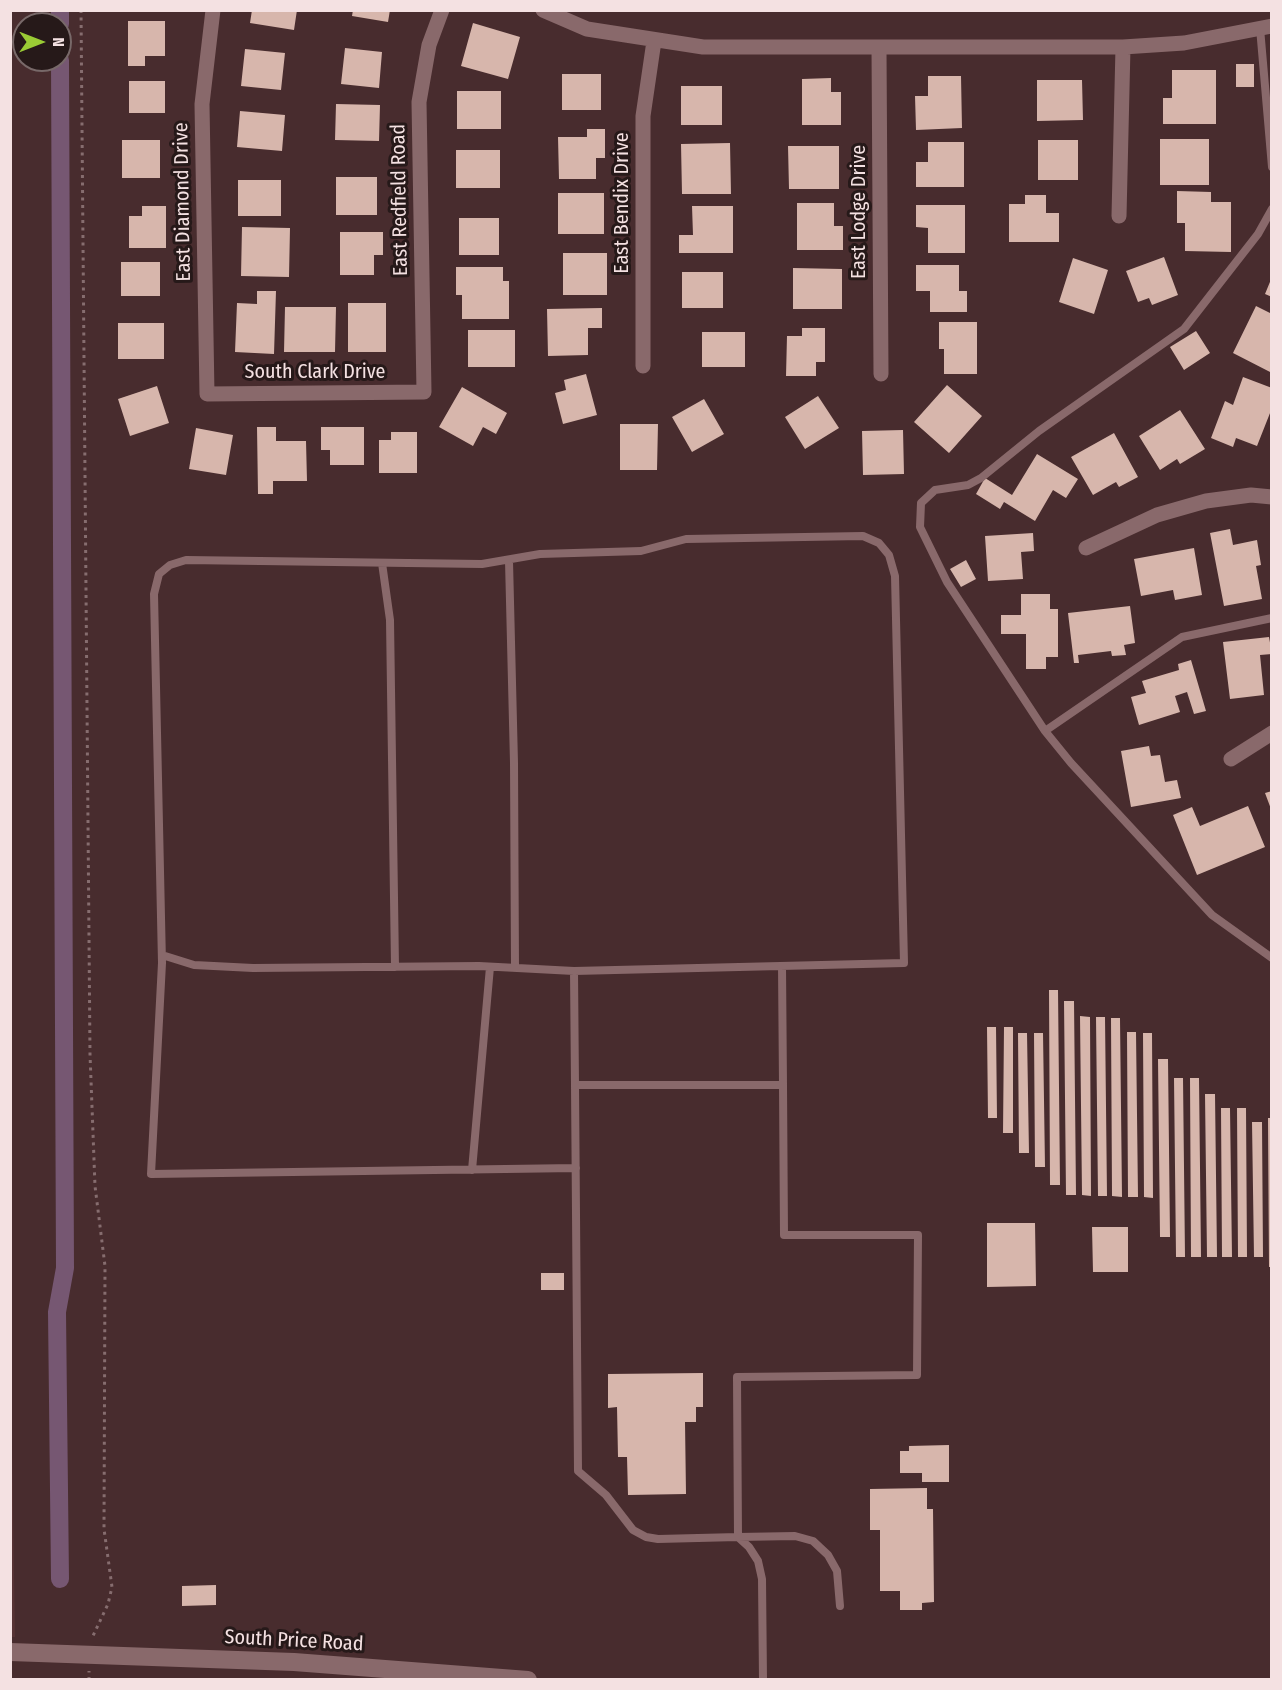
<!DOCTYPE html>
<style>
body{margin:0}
#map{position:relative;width:1282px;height:1690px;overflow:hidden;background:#482c2e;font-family:"Fira Sans Condensed",sans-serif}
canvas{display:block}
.frame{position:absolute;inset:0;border:12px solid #f4e1e2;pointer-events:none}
.north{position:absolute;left:12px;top:12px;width:60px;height:60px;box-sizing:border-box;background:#261919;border:2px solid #786969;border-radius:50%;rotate:90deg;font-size:16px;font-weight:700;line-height:24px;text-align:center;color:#f4e1e2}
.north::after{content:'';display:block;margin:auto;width:21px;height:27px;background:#9acb35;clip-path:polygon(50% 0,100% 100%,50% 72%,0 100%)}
</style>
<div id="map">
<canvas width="1282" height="1690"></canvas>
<div class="frame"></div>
<div class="north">N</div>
</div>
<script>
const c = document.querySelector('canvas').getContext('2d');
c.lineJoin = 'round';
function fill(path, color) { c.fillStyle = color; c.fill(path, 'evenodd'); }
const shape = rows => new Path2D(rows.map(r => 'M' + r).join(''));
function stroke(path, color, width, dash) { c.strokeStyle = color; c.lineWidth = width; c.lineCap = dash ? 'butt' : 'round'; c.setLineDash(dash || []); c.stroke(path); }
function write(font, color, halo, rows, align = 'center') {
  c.font = font + ' "Fira Sans Condensed",sans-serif'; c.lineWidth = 6; c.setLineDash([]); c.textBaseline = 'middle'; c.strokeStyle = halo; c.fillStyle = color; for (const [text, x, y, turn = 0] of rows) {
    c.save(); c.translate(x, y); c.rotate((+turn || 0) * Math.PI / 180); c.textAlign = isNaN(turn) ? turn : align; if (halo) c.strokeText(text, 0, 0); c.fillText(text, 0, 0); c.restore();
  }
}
const built = shape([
 [10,1317,15,1637,10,1637]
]);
const canal = shape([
 [60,10,60,24],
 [60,60,65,1268,57,1312,60,1579]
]);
const building = shape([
 [252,10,297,10,294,30,250,23],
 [353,10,390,10,388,22,352,16],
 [128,21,165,21,165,56,145,56,145,66,128,66],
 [473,23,520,37,508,79,461,66],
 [345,48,382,52,379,88,341,84],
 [245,49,285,53,281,90,241,86],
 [1236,64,1254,64,1254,87,1236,87],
 [1172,70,1216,70,1216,124,1163,124,1163,98,1172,98],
 [562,74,601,74,601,110,562,110],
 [928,76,961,76,962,128,916,130,915,96,928,96],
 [831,78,831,92,841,92,841,125,802,125,802,79],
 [1037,80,1082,80,1083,120,1037,121],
 [129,81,165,81,165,113,129,113],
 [681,86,722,86,722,125,681,125],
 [457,91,501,91,501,129,457,129],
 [336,104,380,105,379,141,335,140],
 [240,111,285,115,282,151,237,147],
 [587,129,605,129,605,158,596,158,596,179,559,179,558,137,587,137],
 [1160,139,1209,139,1209,185,1160,185],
 [122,140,160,140,160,178,122,178],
 [1038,140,1078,140,1078,180,1038,180],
 [928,142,964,142,964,187,916,187,916,162,928,162],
 [730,143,731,194,682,194,681,144],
 [788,146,839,146,839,189,789,189],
 [456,150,500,150,500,188,456,188],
 [336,177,377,177,377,215,336,215],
 [238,180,281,180,281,216,238,216],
 [1177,191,1211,192,1211,202,1231,202,1231,252,1185,251,1185,223,1177,223],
 [558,193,604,193,604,234,558,234],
 [1025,195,1046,195,1046,213,1059,213,1059,242,1009,242,1009,204,1025,204],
 [797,203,834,203,834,226,843,226,843,250,797,250],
 [916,205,965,205,965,253,928,253,928,228,916,227],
 [142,206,166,206,166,248,129,248,129,216,142,216],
 [692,206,733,206,733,253,679,253,679,235,693,235],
 [459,218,499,218,499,255,459,255],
 [242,227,290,228,289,277,241,276],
 [340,232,383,232,383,255,374,255,374,275,340,275],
 [563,253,607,253,607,295,563,295],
 [1164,257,1178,295,1152,305,1149,298,1138,302,1126,271],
 [1073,258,1108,270,1094,314,1059,302],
 [121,262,160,262,160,296,121,296],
 [916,265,959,265,959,291,967,291,967,312,930,312,930,291,916,291],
 [456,267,503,267,503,281,509,281,509,319,462,319,462,295,456,295],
 [793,268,842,269,842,309,793,309],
 [682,272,723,272,723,308,682,308],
 [1272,277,1272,297,1265,294],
 [257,291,276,291,274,354,235,352,237,303,257,304],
 [348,303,386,303,386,352,348,352],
 [1256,306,1272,314,1272,373,1233,353],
 [285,307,336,307,335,352,284,352],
 [602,308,602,328,588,328,588,355,548,356,547,309],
 [939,322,977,322,977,374,944,374,944,349,939,349],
 [118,323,164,323,164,359,118,359],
 [802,328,825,328,825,362,816,362,816,376,786,376,787,336,802,336],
 [468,330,515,330,515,367,468,367],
 [1196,331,1210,353,1184,370,1170,347],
 [702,332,745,332,745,367,702,367],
 [586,374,597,415,563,424,555,393,566,390,564,380],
 [1243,377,1272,388,1272,408,1257,446,1236,438,1233,447,1211,438,1225,401,1233,405],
 [947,385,982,416,949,453,914,422],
 [157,386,169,423,130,436,118,399],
 [462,387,507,413,496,434,483,427,473,446,439,427],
 [818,396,839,428,805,449,785,417],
 [704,399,724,434,692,452,672,417],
 [1180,410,1205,449,1180,464,1177,459,1160,470,1139,436],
 [620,424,658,424,657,470,620,470],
 [257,427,276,427,276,441,306,441,307,481,273,481,273,494,258,494],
 [321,427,364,427,364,465,330,465,330,450,321,450],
 [196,428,233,435,226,475,189,469],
 [903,430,904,474,863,475,862,431],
 [391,432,417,432,417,473,379,473,379,440,391,440],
 [1114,433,1138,477,1119,487,1116,482,1093,495,1071,457],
 [1037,454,1078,479,1066,498,1053,490,1035,521,1004,502,1000,509,976,494,985,478,1012,495],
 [1230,529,1233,545,1257,540,1261,565,1256,566,1262,599,1224,606,1210,533],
 [1033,533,1034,551,1021,552,1023,579,988,581,985,536],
 [1194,548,1202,595,1175,600,1173,590,1141,596,1134,559],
 [966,560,976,579,961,587,950,569],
 [1021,594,1050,594,1050,609,1058,609,1058,657,1046,657,1046,669,1026,669,1026,634,1001,634,1001,615,1021,615],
 [1130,606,1135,643,1124,645,1126,655,1112,656,1111,651,1078,655,1079,663,1074,663,1068,613],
 [1269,637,1272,654,1260,655,1264,695,1230,699,1223,642],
 [1191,660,1206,711,1194,714,1187,692,1175,696,1180,712,1139,725,1131,697,1146,693,1142,681,1179,670,1178,664],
 [1149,746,1151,756,1160,755,1165,782,1177,780,1181,798,1131,807,1121,751],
 [1272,791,1272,809,1271,809,1265,793],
 [1248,806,1265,847,1197,875,1173,815,1192,807,1200,826],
 [1049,990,1058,990,1060,1185,1050,1185],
 [1064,1001,1074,1001,1076,1195,1066,1195],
 [1080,1016,1090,1017,1091,1196,1082,1195],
 [1096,1017,1105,1017,1107,1196,1098,1196],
 [1111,1018,1120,1018,1122,1197,1112,1196],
 [987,1027,996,1027,997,1118,988,1118],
 [1004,1027,1013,1027,1013,1133,1003,1133],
 [1127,1032,1136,1032,1138,1197,1128,1197],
 [1018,1033,1027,1033,1029,1153,1019,1153],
 [1034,1033,1043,1033,1045,1167,1035,1167],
 [1143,1033,1152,1033,1153,1198,1144,1197],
 [1158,1059,1168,1059,1170,1237,1160,1237],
 [1174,1078,1183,1078,1185,1257,1176,1257],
 [1190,1078,1199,1078,1201,1257,1191,1257],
 [1205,1094,1215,1094,1217,1257,1207,1257],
 [1221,1108,1230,1108,1232,1257,1222,1257],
 [1237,1108,1246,1108,1247,1257,1238,1257],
 [1268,1118,1272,1118,1272,1267,1269,1267],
 [1252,1122,1262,1122,1263,1257,1254,1257],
 [987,1223,1035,1223,1036,1286,987,1287],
 [1092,1227,1128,1227,1128,1272,1093,1272],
 [541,1273,564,1273,564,1290,541,1290],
 [703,1373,703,1407,696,1407,696,1422,685,1422,686,1494,628,1495,627,1457,618,1457,617,1407,608,1408,608,1374],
 [949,1445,949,1482,922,1482,922,1473,900,1473,900,1451,909,1451,909,1446],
 [927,1488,927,1509,933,1509,934,1602,922,1603,922,1610,900,1610,900,1591,880,1591,880,1530,870,1530,870,1489],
 [216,1585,216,1605,182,1606,182,1586]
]);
const path = shape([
 [81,10,90,1054,95,1186,105,1266,104,1529,112,1587,108,1604,92,1638],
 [89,1680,89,1671]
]);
const lane = shape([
 [1260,28,1272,167],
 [509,561,514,763,515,968],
 [382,563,390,620,395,967],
 [1272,618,1182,637,1045,731,1071,763,1212,915,1272,958],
 [1045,731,947,582,920,527,921,503,935,490,968,485,981,478,1039,431,1184,329,1258,234,1272,209],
 [162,955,194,965,253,968,479,966,574,971],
 [782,966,783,1085],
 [575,1085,574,971,904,963,895,576,889,555,879,543,863,536,686,539,641,551,540,554,482,564,186,560,170,565,159,574,154,594,162,963,151,1174,576,1168],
 [472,1170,490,967],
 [763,1680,762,1579,758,1561,749,1547,738,1537,737,1377,917,1375,918,1235,784,1235,783,1085,575,1085,578,1471,606,1495,633,1530,646,1537,658,1539,738,1537,795,1536,813,1541,828,1555,837,1571,840,1606]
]);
const street = shape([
 [213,10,202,104,207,394,424,392,419,102,429,45,442,10],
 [543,10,587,29,703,47,1123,47,1184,43,1272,26],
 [879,49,881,374],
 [1119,216,1123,47],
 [643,366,643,116,654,41],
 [1086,548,1157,515,1206,501,1251,495,1272,497],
 [1231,759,1272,733]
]);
const secondary = shape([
 [10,1652,294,1662,528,1680]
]);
const streetNames = [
 ["East Redfield Road",400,200,-91],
 ["East Diamond Drive",183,202,-91],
 ["East Bendix Drive",622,203,-90],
 ["East Lodge Drive",859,212,-90],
 ["South Clark Drive",315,372],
 ["South Price Road",294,1641,3]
];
fill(built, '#563335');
stroke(canal, '#765772', 18);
fill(building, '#d7b6ac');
stroke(path, '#866d6f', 3, [3, 4.5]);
stroke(lane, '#89696b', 8);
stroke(street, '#89696b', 15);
stroke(secondary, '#89696b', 18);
write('20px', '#f4e1e2', '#261919', streetNames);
</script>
